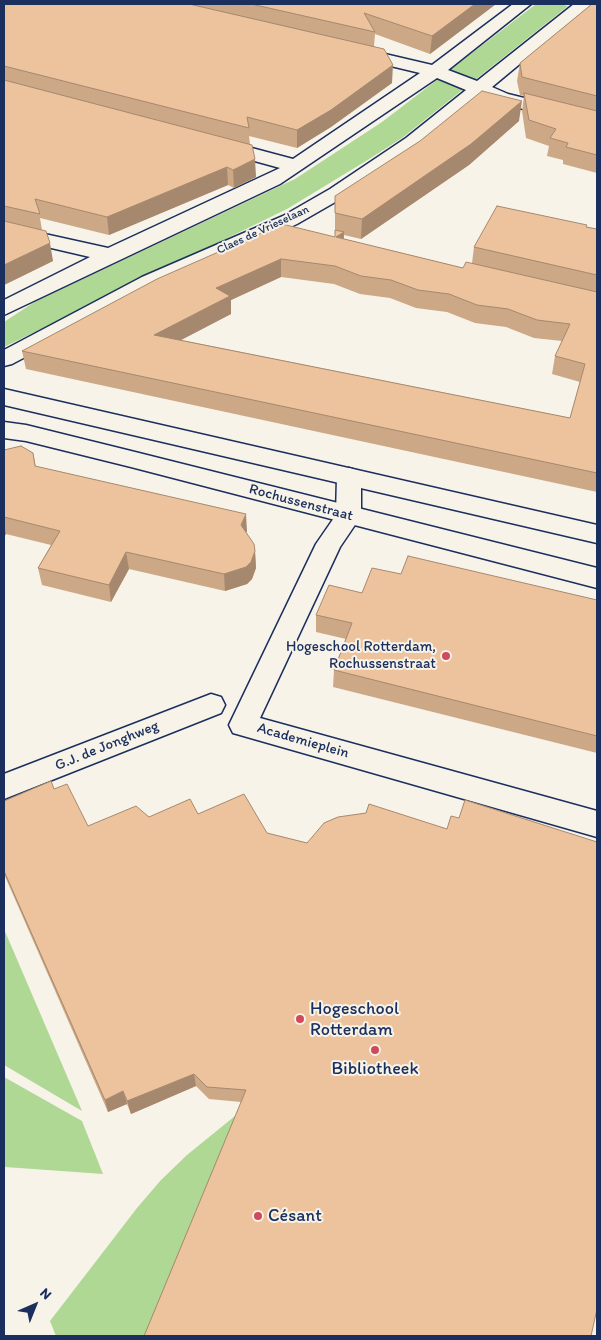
<!DOCTYPE html>
<meta charset="utf-8">
<style>
body{margin:0}
#map{position:relative;width:601px;height:1340px;overflow:hidden;background:#f7f3e8;font-family:Itim,sans-serif}
canvas{display:block}
.frame{position:absolute;inset:0;border:5px solid #1b2f5e;pointer-events:none}
.north{position:absolute;left:10px;top:1280px;width:50px;height:50px;-webkit-text-stroke:4px #f7f3e8;paint-order:stroke;rotate:44deg;font-size:14px;font-weight:700;line-height:20px;text-align:center;color:#1b2f5e}
.north::after{content:'';display:block;margin:auto;width:18px;height:22px;background:#1b2f5e;clip-path:polygon(50% 0,100% 100%,50% 72%,0 100%)}
</style>
<div id="map">
<canvas width="601" height="1340"></canvas>
<div class="frame"></div>
<div class="north">N</div>
</div>
<script>
const c = document.querySelector('canvas').getContext('2d');
c.lineJoin = 'round';
function fill(path, color) { c.fillStyle = color; c.fill(path, 'evenodd'); }
const shape = rows => new Path2D(rows.map(r => 'M' + r).join(''));
function stroke(path, color, width, dash) { c.strokeStyle = color; c.lineWidth = width; c.lineCap = dash ? 'butt' : 'round'; c.setLineDash(dash || []); c.stroke(path); }
function write(font, color, halo, rows, align = 'center') {
  c.font = font + ' Itim,sans-serif'; c.lineWidth = 4; c.setLineDash([]); c.textBaseline = 'middle'; c.strokeStyle = halo; c.fillStyle = color; for (const [text, x, y, turn = 0] of rows) {
    c.save(); c.translate(x, y); c.rotate((+turn || 0) * Math.PI / 180); c.textAlign = isNaN(turn) ? turn : align; if (halo) c.strokeText(text, 0, 0); c.fillText(text, 0, 0); c.restore();
  }
}
const green = shape([
 [536,4,559,4,568,6,402,138,366,161,287,209,4,347,4,322,36,301,295,179,382,122],
 [4,929,82,1111,4,1065],
 [4,1077,82,1121,103,1174,5,1167],
 [246,1107,150,1336,56,1336,50,1321,137,1208,161,1180,187,1155]
]);
const street = shape([
 [513,4,531,4,448,70,477,81,574,4,592,4,492,87,508,94,597,116,597,128,496,102,481,96,420,146,344,197,297,224,158,287,12,364,4,366,4,350,142,277,283,216,330,189,406,138,466,90,437,78,280,184,4,315,4,300,90,257,4,237,4,225,108,248,280,168,211,149,208,145,211,141,218,139,293,159,420,73,349,56,346,52,349,48,355,47,432,65,513,4],
 [349,468,358,471,361,477,361,516,340,547,260,718,597,811,597,837,233,733,229,725,316,544,336,515,337,477,340,471,349,468],
 [211,694,221,697,225,705,221,713,4,799,4,774,211,694]
]);
const secondary = shape([
 [4,389,597,525,597,543,4,405,4,389],
 [4,422,26,425,131,451,597,568,597,588,131,467,26,441,4,438,4,422]
]);
const wall = shape([
 [4,4,496,4,430,54,375,34,374,46,392,83,331,127,297,148,249,136,250,144,256,177,234,188,228,185,109,235,40,218,42,230,53,261,4,285],
 [590,4,597,4,597,173,563,164,563,160,547,156,549,146,526,138,522,111,524,96,520,95,517,81,520,63,590,6],
 [519,121,469,165,361,239,344,235,344,239,463,268,472,263,474,247,587,227,597,229,597,492,26,369,22,351,335,237,335,196],
 [281,277,334,284,360,294,390,298,416,308,447,312,475,323,506,327,534,338,562,341,555,356,552,374,580,382,570,418,181,340,231,314,231,300],
 [4,450,33,453,36,467,247,531,246,533,255,551,256,568,252,579,247,584,225,591,129,569,111,602,42,585,38,568,51,545,6,534,4,537],
 [401,574,597,600,597,753,333,687,334,670,346,639,316,632,316,615],
 [54,789,88,826,149,817,198,814,267,833,307,843,447,829,459,818,597,842,241,1102,209,1099,196,1086,131,1114,127,1104,108,1112,4,874,4,801]
]);
const shadedWall = shape([
 [475,4,496,4,430,54,432,36],
 [393,65,392,83,331,127,297,148,297,130],
 [522,101,519,121,469,165,361,239,362,219],
 [255,159,256,177,234,188,233,170],
 [227,167,228,185,109,235,107,217],
 [344,232,343,251,336,237],
 [50,243,53,261,4,285,4,265],
 [281,259,281,277,231,300,231,314,156,353,154,335,216,288],
 [246,514,247,531,242,542,241,525],
 [4,525,6,534,4,537],
 [255,551,256,568,252,579,247,584,225,591,224,574],
 [126,552,129,569,111,602,109,585],
 [194,1074,196,1086,131,1114,127,1101],
 [123,1091,127,1104,108,1112,105,1100]
]);
const building = shape([
 [4,4,189,4,384,49,393,65,331,110,297,130,247,117,249,128,4,66,4,4],
 [251,4,475,4,432,36,364,13,375,32,251,4],
 [592,4,597,4,597,96,522,77,520,63,592,4],
 [4,80,252,145,255,159,233,170,227,167,107,217,35,199,40,214,4,206,4,80],
 [482,91,522,101,471,144,362,219,335,213,335,196,420,141,482,91],
 [524,93,597,111,597,155,566,147,568,143,550,138,556,129,529,120,524,93],
 [497,206,587,225,586,227,597,229,597,275,474,247,497,206],
 [4,221,46,231,50,243,4,265,4,221],
 [282,224,335,237,335,230,344,232,336,237,463,268,466,262,597,292,597,473,22,351,157,279,282,224],
 [281,259,335,266,361,276,391,280,418,290,449,294,477,305,508,309,537,320,570,324,555,356,585,364,570,418,154,335,230,296,216,288,281,259],
 [21,446,33,453,35,466,246,514,241,525,254,544,255,551,251,562,246,567,224,574,126,552,109,585,38,568,60,531,4,517,4,450,21,446],
 [408,556,597,600,597,736,334,670,352,623,316,615,329,585,362,593,372,568,401,574,408,556],
 [51,781,54,789,67,784,88,826,136,806,149,817,190,799,198,814,244,794,267,833,307,843,324,823,338,817,366,813,369,804,447,829,451,816,459,818,465,800,597,842,597,1309,591,1336,144,1336,246,1090,207,1087,194,1074,127,1101,123,1091,105,1100,4,871,4,801,51,781]
]);
const markers = [
 [446,656,5,"#d1495b"],
 [300,1019,5,"#d1495b"],
 [375,1050,5,"#d1495b"],
 [258,1216,5,"#d1495b"]
];
const farStreetnames = [
 ["Claes de Vrieselaan",263,230,-25]
];
const streetNames = [
 ["Rochussenstraat",301,503,15],
 ["Academieplein",303,741,16],
 ["G.J. de Jonghweg",107,746,-22]
];
const poiNames = [
 ["Hogeschool Rotterdam,",436,647],
 ["Rochussenstraat",436,664]
];
const nearPoinames = [
 ["Hogeschool",310,1009],
 ["Rotterdam",310,1030],
 ["Bibliotheek",375,1069,"center"],
 ["Césant",268,1216]
];
fill(green, '#afd895');
stroke(street, '#1b2f5e', 3);
stroke(secondary, '#1b2f5e', 3);
fill(street, '#f7f3e8');
fill(secondary, '#f7f3e8');
fill(wall, '#cca887');
fill(shadedWall, '#a6886e');
fill(building, '#edc39d');
stroke(building, '#a6886e', 1);
for (const [x, y, r, color] of markers) { const dot = new Path2D(); dot.arc(x, y, r, 0, 2 * Math.PI); c.fillStyle = color; c.fill(dot); stroke(dot, '#f7f3e8', 2); }
write('12px', '#1b2f5e', '#f7f3e8', farStreetnames);
write('15px', '#1b2f5e', '#f7f3e8', streetNames);
write('15px', '#1b2f5e', '#f7f3e8', poiNames, 'right');
write('18px', '#1b2f5e', '#f7f3e8', nearPoinames, 'left');
</script>
